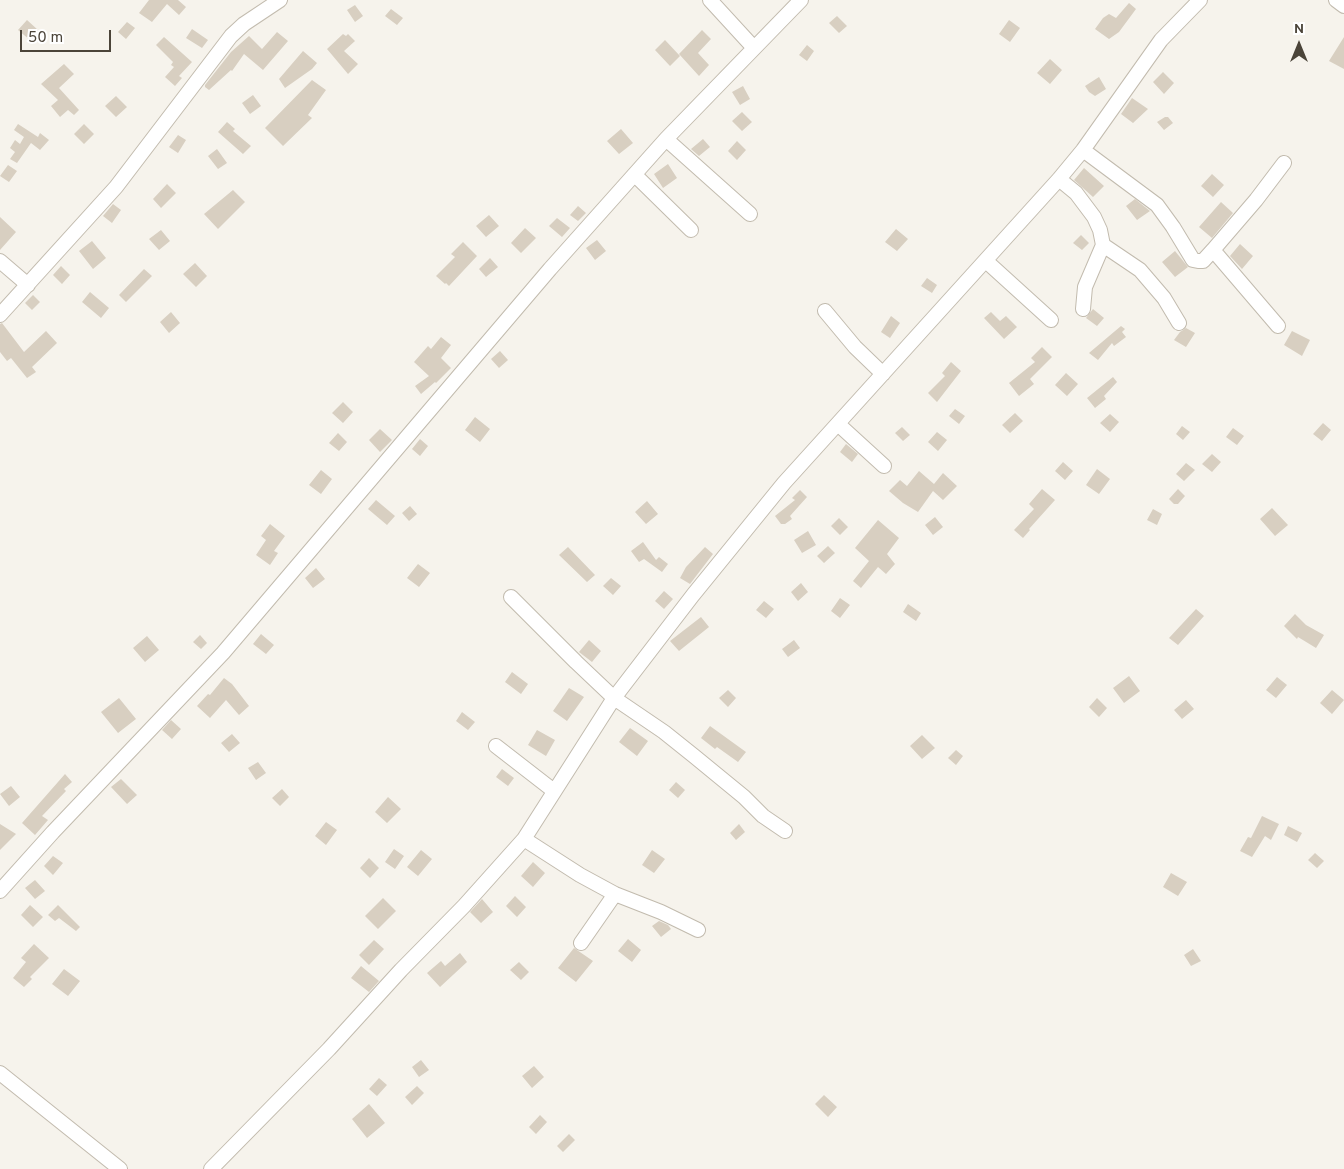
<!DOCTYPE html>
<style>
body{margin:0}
#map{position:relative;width:1344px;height:1169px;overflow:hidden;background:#f6f3ec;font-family:Overpass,sans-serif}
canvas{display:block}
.north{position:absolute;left:1274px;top:20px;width:50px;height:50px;-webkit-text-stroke:4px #fff;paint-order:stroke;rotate:0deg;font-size:14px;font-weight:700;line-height:20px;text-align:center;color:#4b4439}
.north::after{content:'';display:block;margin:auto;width:18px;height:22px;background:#4b4439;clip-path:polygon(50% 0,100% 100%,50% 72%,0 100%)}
.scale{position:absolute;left:20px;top:30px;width:91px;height:22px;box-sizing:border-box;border:2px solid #4b4439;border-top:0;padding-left:6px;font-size:15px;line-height:18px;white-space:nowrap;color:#4b4439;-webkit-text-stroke:4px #fff;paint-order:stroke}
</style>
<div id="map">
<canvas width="1344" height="1169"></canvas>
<div class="north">N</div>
<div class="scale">50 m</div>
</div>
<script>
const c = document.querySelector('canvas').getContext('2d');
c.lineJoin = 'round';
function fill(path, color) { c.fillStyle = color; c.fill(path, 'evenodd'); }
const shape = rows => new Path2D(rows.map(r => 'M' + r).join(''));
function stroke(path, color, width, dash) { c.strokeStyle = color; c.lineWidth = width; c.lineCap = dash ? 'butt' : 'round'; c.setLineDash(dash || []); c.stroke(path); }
const building = shape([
 [149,0,178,0,186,7,179,15,167,4,152,22,139,13],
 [1129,3,1136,9,1119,32,1109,39,1095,29,1103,18,1109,14,1116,18],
 [355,5,363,16,355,22,347,10],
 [391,9,403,18,397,25,385,16],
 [837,16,847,26,839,33,829,23],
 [27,20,38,30,30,40,18,30],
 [1009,20,1020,28,1010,42,999,34],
 [127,22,135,28,126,39,118,32],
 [192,29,208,40,202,48,186,38],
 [702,30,711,39,698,53,709,65,699,76,679,54],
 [277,32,288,41,263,70,244,54,232,71,231,70,209,90,205,87,205,85,231,52,249,36,262,49],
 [343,34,346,36,348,34,355,41,344,51,358,64,348,74,327,49],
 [164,37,192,62,179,76,182,78,175,86,165,77,174,67,171,65,173,62,156,45],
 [1344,37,1344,69,1329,61],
 [665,40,680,56,670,66,655,50],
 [807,45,814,51,807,61,799,55],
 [303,51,317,63,312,69,285,88,279,79],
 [1050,59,1062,70,1050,84,1037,73],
 [64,64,74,74,59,88,79,110,74,115,68,110,60,117,51,106,58,100,41,84],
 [1163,72,1174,83,1164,94,1153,82],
 [1099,77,1106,89,1095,96,1089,92,1085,86],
 [312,80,326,90,308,115,312,118,283,146,265,128],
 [743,86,750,99,740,105,732,92],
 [253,95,261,106,250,114,242,103],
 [116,96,127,107,116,117,105,106],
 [1132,98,1148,109,1133,123,1121,114],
 [742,112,752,122,742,131,732,121],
 [1165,117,1168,117,1173,123,1164,130,1157,122],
 [227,122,235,129,233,131,251,146,243,154,218,132],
 [18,124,38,137,40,133,49,140,40,150,31,143,17,163,10,159,15,152,10,148,15,140,20,144,24,137,14,130],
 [84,124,94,134,84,144,74,134],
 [621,129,633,143,619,154,607,141],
 [178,135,186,140,178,153,169,147],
 [703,139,710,147,699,156,691,149],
 [737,141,746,150,737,160,728,151],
 [217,149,227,163,218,169,208,156],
 [668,164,677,178,663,188,654,174],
 [8,165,17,171,9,182,0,176],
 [1084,168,1104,186,1093,197,1074,180],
 [1212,174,1224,185,1213,197,1201,186],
 [167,184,176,193,161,208,153,199],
 [233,190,245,202,218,229,204,214],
 [1135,199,1150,211,1137,220,1126,206],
 [1221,202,1233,213,1212,238,1199,227],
 [113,204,121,210,112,223,103,216],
 [578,206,586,213,578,221,570,215],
 [489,215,499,226,486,237,476,226],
 [0,217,16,232,0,250],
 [557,218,570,228,562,237,549,226],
 [525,228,536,238,521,253,511,243],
 [896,229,908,239,897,251,885,242],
 [161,230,170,241,159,250,149,239],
 [1081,235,1089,243,1082,250,1073,243],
 [597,240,606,251,595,260,586,248],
 [92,241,106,258,93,269,79,251],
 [463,242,477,256,449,286,446,283,445,284,436,276,455,257,451,254],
 [1240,244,1253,256,1242,269,1230,256],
 [1175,251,1188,267,1175,277,1162,262],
 [490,258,498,267,486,277,479,269],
 [195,263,207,276,196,287,183,274],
 [61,266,70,275,62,284,53,275],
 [144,269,152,276,126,302,119,295],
 [927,278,937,285,932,293,921,286],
 [90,292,109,308,101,318,82,302],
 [33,295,40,302,32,310,25,303],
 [1093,309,1104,318,1097,326,1086,318],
 [171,312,180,323,169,333,160,322],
 [991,312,1000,321,1006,316,1017,327,1004,339,984,318],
 [891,316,900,323,890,338,881,332],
 [2,323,24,352,46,331,57,343,32,367,36,372,27,378,11,358,7,361,0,352,0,324],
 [1121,326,1125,329,1122,332,1126,337,1114,346,1112,343,1098,360,1089,353],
 [1186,328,1195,333,1186,347,1174,340,1180,332],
 [1292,331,1310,340,1302,356,1284,345],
 [441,337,451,345,441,358,451,368,436,383,435,382,421,394,415,386,429,376,414,362,428,346,431,349],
 [1042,347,1052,357,1030,379,1034,384,1019,396,1009,383,1035,362,1031,358],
 [500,351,508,360,499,368,491,359],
 [951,362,961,371,937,402,928,393,945,376,942,373],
 [1066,373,1078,384,1067,396,1055,385],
 [1113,377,1117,382,1104,396,1106,399,1095,408,1087,398],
 [343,402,353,412,343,423,332,413],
 [955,409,965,416,959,424,949,416],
 [1015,413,1023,421,1010,433,1002,425],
 [1110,414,1119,422,1110,432,1100,423],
 [475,417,490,429,480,442,465,430],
 [1323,423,1331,430,1322,441,1313,434],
 [1182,426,1190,432,1183,440,1176,434],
 [902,427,910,435,903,441,895,433],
 [1233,428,1244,436,1237,445,1226,437],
 [380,429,392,440,380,452,369,440],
 [937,432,947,440,938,451,928,442],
 [338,433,347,442,339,451,329,443],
 [420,439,428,446,420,456,412,449],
 [846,444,858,454,852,462,840,452],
 [1212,454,1221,462,1212,472,1202,464],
 [1063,462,1073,471,1065,480,1055,471],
 [1186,463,1195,470,1184,481,1176,474],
 [1097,469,1110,479,1099,494,1086,485],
 [321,470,332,479,321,494,309,485],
 [919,471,934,484,943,473,957,486,943,500,933,491,918,512,903,503,889,491,900,480,907,486],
 [1042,489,1055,500,1029,529,1030,530,1023,538,1014,530,1034,509,1029,504],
 [1178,489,1185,496,1178,504,1174,504,1169,499],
 [800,490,807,497,790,516,792,519,785,524,781,524,775,516,795,500,792,498],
 [376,500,395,516,387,525,368,509],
 [647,501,658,514,646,524,635,512],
 [410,506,417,514,409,521,402,513],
 [1272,508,1288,525,1275,536,1260,519],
 [1153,509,1162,514,1157,525,1147,520],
 [935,517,943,527,933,535,925,525],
 [839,518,848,527,840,535,831,526],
 [878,520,899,538,887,554,895,564,886,574,878,567,861,588,853,581,869,561,855,548],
 [270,524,285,536,274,551,278,553,270,565,256,555,266,540,261,536],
 [808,531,816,545,802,553,794,540],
 [643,542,656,560,659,557,668,564,662,572,644,559,639,562,631,551],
 [828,546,835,553,824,563,817,556],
 [568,547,595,575,587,582,559,555],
 [705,547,713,554,690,584,680,578,686,567],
 [418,564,430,573,419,587,407,578],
 [316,568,325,579,313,588,305,578],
 [611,578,621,586,613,595,603,586],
 [801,583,808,592,798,601,791,592],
 [664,591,673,599,664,609,655,601],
 [840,598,850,605,840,618,831,611],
 [764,601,774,609,766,618,756,610],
 [908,604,921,613,916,621,903,612],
 [1196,609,1204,616,1178,645,1169,638],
 [1295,614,1306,625,1324,635,1316,648,1298,637,1297,639,1284,626],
 [701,617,709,627,679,651,670,641],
 [261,634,274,645,266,654,253,644],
 [200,635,207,643,201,649,193,642],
 [147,636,159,650,145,662,133,648],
 [589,640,601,651,592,662,579,652],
 [794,640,800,648,788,657,782,649],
 [512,672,528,684,521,694,505,682],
 [1129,676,1140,691,1124,703,1113,688],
 [1277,677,1287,685,1276,698,1266,690],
 [224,678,232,684,249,706,239,715,226,700,210,718,197,706,208,694,210,695],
 [569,688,584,697,567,721,553,711],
 [728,690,736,698,728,707,719,698],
 [1332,690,1344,700,1332,714,1320,703],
 [119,698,136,719,118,733,101,712],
 [1097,698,1107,708,1099,717,1089,707],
 [1186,700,1194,709,1182,719,1174,710],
 [462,712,475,722,468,730,456,721],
 [171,720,181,729,172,739,162,730],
 [710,726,746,752,738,762,717,747,715,749,701,738],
 [630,728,648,741,637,756,619,742],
 [537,730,555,740,546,756,528,745],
 [232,734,240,743,229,752,221,743],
 [922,735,935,748,922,759,910,746],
 [956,750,963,756,956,765,948,758],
 [258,762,266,773,256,780,248,768],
 [502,769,514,778,508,786,496,777],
 [65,774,72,782,64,789,66,791,42,816,48,820,35,835,22,823],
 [121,779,137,795,127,804,111,787],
 [676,782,685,790,678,798,669,790],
 [11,786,20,797,9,806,0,794],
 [282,789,289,797,280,806,272,798],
 [388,797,401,809,387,823,375,812],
 [1262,816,1279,824,1271,840,1265,836,1252,857,1240,851,1248,837,1251,838],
 [326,822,337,830,326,845,315,836],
 [0,824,16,834,0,850],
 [739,824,745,832,736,840,730,833],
 [1288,826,1302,833,1297,842,1284,835],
 [394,849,404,856,395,869,385,862],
 [421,850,432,859,418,876,407,867],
 [652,850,665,859,654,873,642,865],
 [1315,853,1324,861,1317,868,1308,860],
 [53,856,63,863,53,875,44,866],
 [369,858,379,868,370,878,360,868],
 [533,862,545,873,533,887,521,876],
 [1171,873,1187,882,1178,896,1163,887],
 [35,880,45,891,35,899,25,888],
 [515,896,526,907,517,917,506,906],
 [383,898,396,911,378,929,365,916],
 [482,899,493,912,481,923,470,912],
 [30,905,43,917,33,927,21,915],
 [58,905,80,927,76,931,59,918,55,921,48,915],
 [659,921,668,925,671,929,661,937,652,926],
 [628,939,641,950,632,962,618,951],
 [374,940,384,949,369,965,359,955],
 [34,944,49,958,30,977,32,979,24,987,13,978,26,962,21,958],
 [574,948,593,961,576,982,558,968],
 [1193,949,1201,961,1191,966,1184,955],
 [460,953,467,962,440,987,427,973,441,961,445,966],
 [519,962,529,972,521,980,510,970],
 [361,966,379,981,369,992,351,978],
 [64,969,80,981,68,996,52,984],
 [421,1060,429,1070,419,1077,412,1067],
 [534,1066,544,1077,532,1088,522,1076],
 [379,1078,387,1085,377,1096,369,1089],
 [417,1086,424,1093,412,1105,405,1097],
 [824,1095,837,1107,828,1117,815,1104],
 [369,1104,385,1123,367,1138,352,1119],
 [540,1115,547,1122,536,1134,529,1127],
 [569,1134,575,1140,563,1152,557,1146]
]);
const street = shape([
 [710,0,754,48],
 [1336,0,1344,6],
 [666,139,750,214],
 [1083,150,1157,205,1173,227,1193,260,1198,261,1203,261,1213,250,1256,200,1284,163],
 [635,175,691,230],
 [1059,179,1076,193,1094,217,1100,230,1103,245],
 [1213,250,1278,326],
 [0,261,28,285],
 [986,261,1051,320],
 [1083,309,1085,287,1103,245,1140,270,1164,298,1179,323],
 [825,311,855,347,883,374],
 [0,315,116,187,231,36,244,24,280,0],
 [838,424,884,466],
 [511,597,576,662,614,698,664,732,694,756,744,797,763,816,785,831],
 [496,746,554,791],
 [524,839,580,875,615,894,661,912,698,930],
 [0,891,53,832,223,653,550,269,666,139,801,0],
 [581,943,615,894],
 [0,1073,120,1169],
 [211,1169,329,1049,401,970,464,906,524,839,614,698,693,595,784,483,1059,179,1083,150,1161,40,1200,0]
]);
fill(building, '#d8cfc1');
stroke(street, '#c2bbae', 16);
stroke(street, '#fff', 14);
</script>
